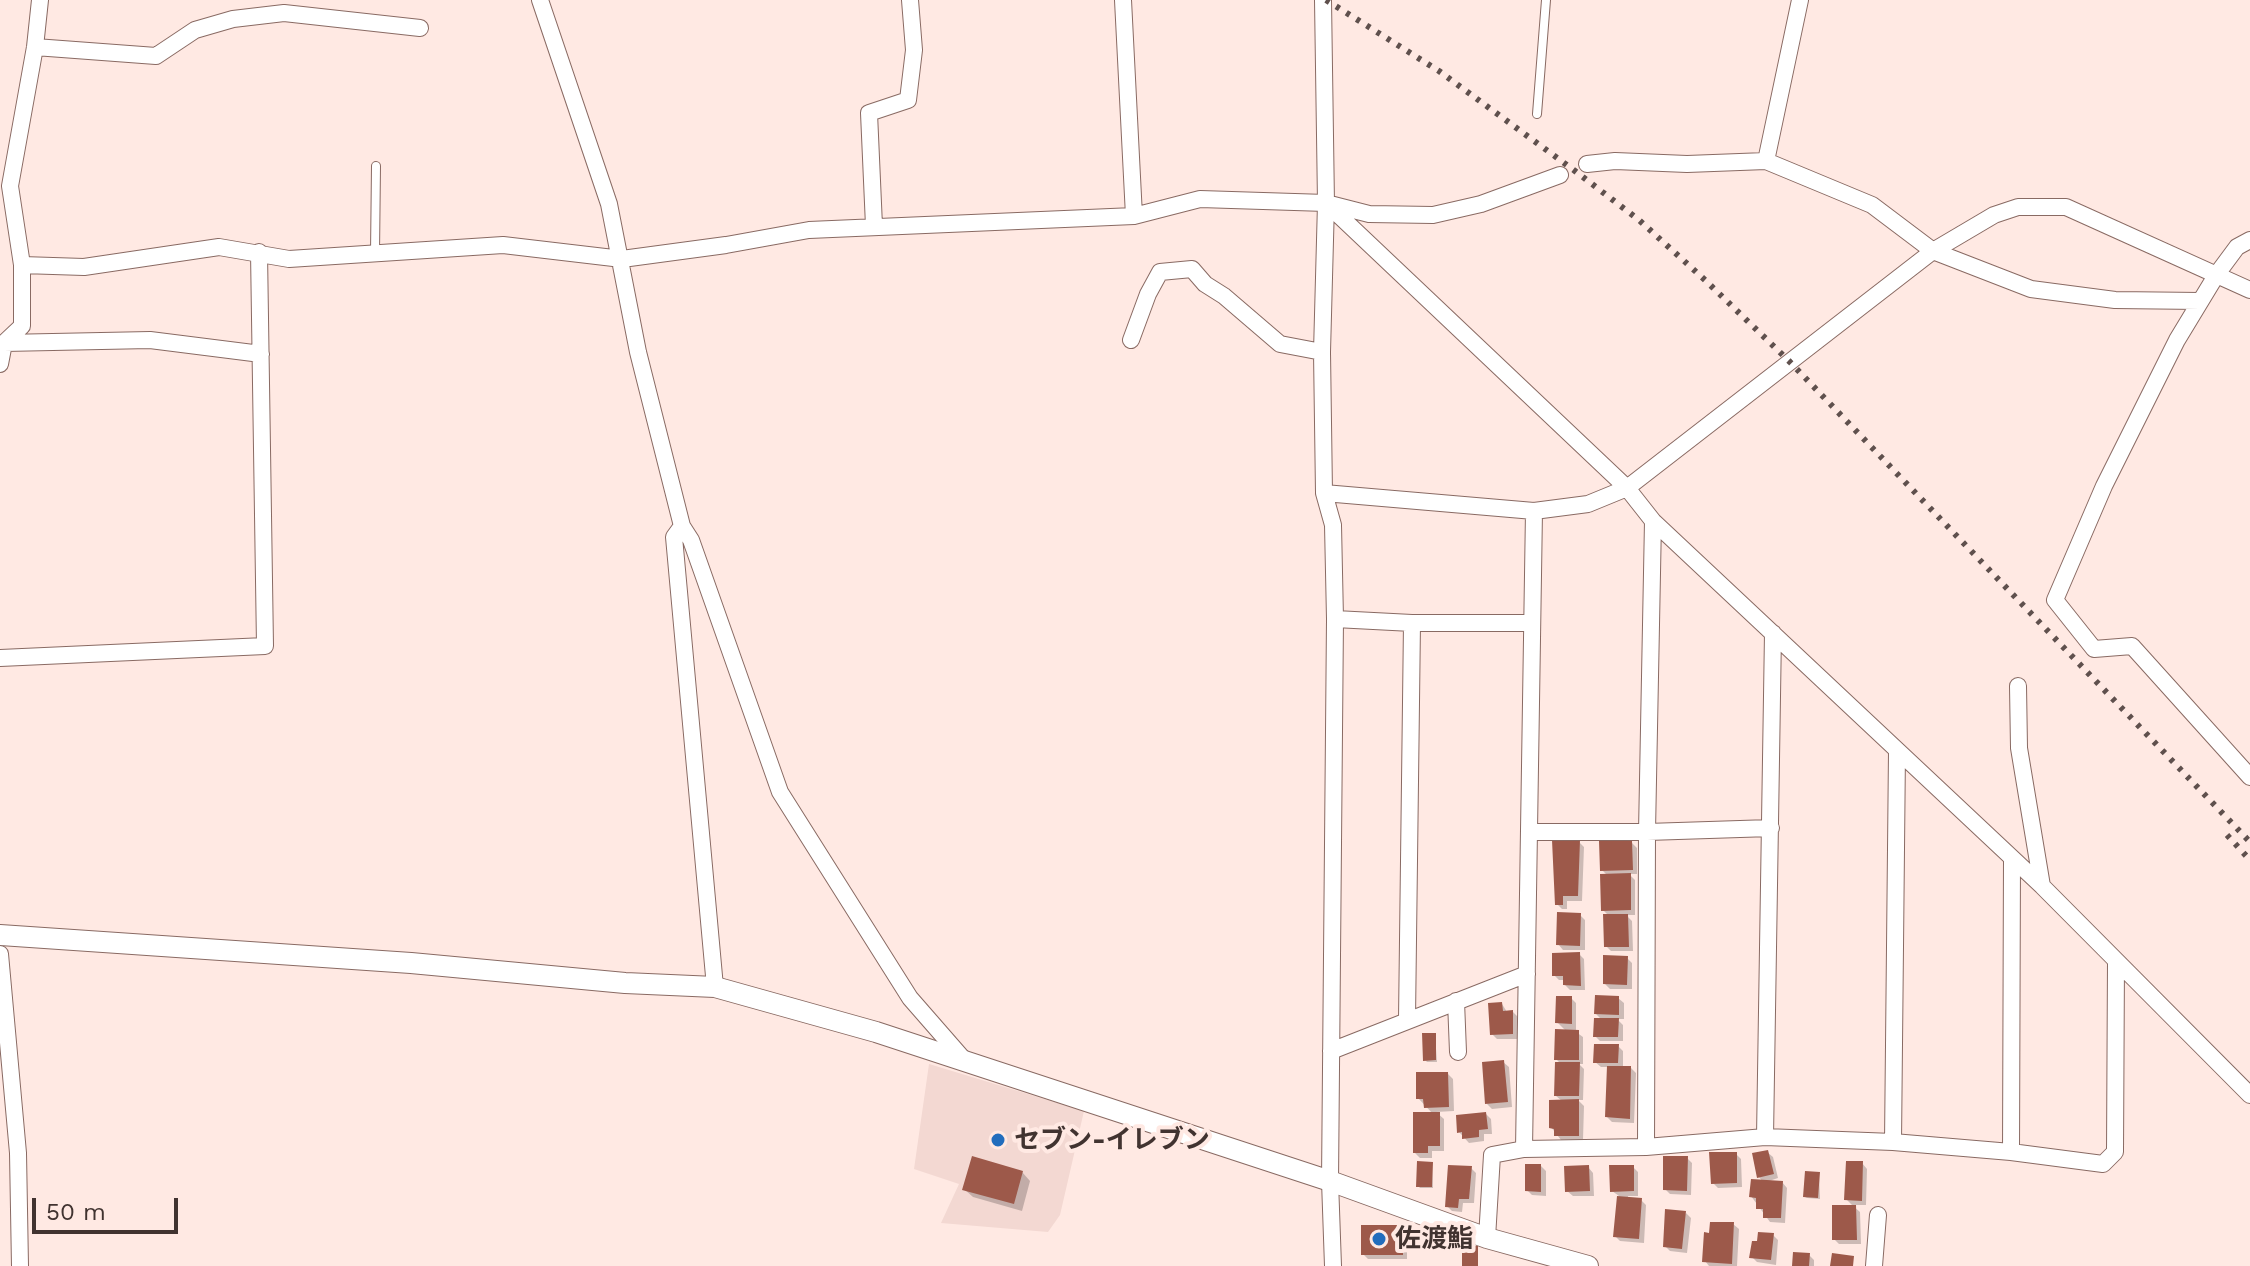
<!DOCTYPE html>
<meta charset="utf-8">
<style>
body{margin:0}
#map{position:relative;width:2250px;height:1266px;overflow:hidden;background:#ffe9e3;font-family:"Work Sans",sans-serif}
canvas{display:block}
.scale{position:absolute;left:32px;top:1198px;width:146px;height:36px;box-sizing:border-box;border:4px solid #413330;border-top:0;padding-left:10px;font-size:24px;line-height:28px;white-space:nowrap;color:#413330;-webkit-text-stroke:6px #ffe9e3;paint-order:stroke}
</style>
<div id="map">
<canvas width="2250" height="1266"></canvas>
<div class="scale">50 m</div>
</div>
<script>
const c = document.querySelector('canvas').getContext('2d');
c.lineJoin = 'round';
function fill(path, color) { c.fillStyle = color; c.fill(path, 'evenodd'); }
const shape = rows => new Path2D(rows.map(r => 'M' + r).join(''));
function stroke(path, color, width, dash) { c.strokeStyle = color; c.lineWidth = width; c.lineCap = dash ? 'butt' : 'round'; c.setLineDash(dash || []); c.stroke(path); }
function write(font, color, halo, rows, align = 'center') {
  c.font = font + ' "Work Sans","Noto Sans JP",sans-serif'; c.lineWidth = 8; c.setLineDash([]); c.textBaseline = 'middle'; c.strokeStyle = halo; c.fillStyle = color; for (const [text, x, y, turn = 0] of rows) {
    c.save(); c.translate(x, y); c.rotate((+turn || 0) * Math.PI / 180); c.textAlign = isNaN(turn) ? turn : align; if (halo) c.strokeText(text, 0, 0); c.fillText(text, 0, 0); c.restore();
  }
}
const built = shape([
 [929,1064,1084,1111,1060,1215,1048,1232,941,1223,959,1184,914,1169]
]);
const shadow = shape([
 [1579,842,1584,847,1582,901,1567,901,1567,909,1562,909,1557,904],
 [1632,843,1637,848,1637,874,1629,874,1635,880,1635,915,1626,915,1632,921,1633,951,1611,951,1606,946,1609,916,1603,910,1608,876,1602,870],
 [1580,915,1585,920,1585,950,1563,950,1558,944],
 [1579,954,1584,959,1585,990,1570,990,1565,985,1565,980,1559,980,1554,975],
 [1627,958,1632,963,1632,989,1610,989,1605,984],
 [1571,998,1576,1003,1576,1032,1583,1037,1583,1064,1579,1064,1584,1069,1583,1100,1578,1100,1584,1106,1583,1140,1561,1140,1551,1127,1562,1101,1556,1096,1561,1064,1556,1059,1566,1031,1557,1022],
 [1618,998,1624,1003,1624,1019,1617,1019,1623,1025,1623,1041,1600,1041,1595,1036,1602,1020,1596,1014],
 [1502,1004,1507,1012,1513,1012,1518,1017,1518,1039,1497,1039,1492,1034],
 [1435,1035,1437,1062,1427,1062,1425,1060],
 [1618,1046,1623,1051,1623,1068,1631,1068,1636,1073,1634,1123,1612,1122,1607,1117,1609,1067,1601,1067,1595,1062],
 [1503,1062,1509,1067,1512,1107,1492,1109,1487,1104],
 [1448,1074,1453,1079,1454,1111,1436,1112,1444,1119,1444,1151,1432,1151,1432,1158,1420,1158,1415,1153,1433,1114,1418,1098],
 [1486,1114,1491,1119,1492,1134,1484,1134,1484,1141,1469,1143,1459,1132],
 [1767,1152,1773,1157,1778,1178,1769,1181,1782,1182,1787,1188,1785,1223,1770,1222,1751,1196,1763,1182,1759,1177],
 [1736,1154,1741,1159,1742,1187,1718,1188,1713,1183],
 [1687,1158,1692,1163,1691,1195,1670,1194,1665,1189],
 [1862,1163,1867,1169,1866,1205,1852,1205,1860,1212,1861,1244,1839,1244,1834,1239,1854,1207,1846,1199],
 [1432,1164,1433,1188,1420,1188,1418,1186],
 [1541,1166,1546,1171,1546,1196,1532,1195,1527,1190],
 [1588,1167,1593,1173,1594,1196,1573,1196,1567,1191],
 [1633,1167,1638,1172,1638,1196,1628,1196,1628,1199,1641,1200,1646,1205,1644,1243,1620,1241,1615,1236,1619,1196,1612,1191],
 [1471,1168,1476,1173,1474,1203,1463,1203,1462,1212,1452,1211,1447,1206],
 [1022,1172,1030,1181,1022,1211,973,1197,964,1189],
 [1819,1174,1820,1199,1807,1198,1805,1197],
 [1686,1213,1691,1218,1687,1253,1670,1251,1665,1246],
 [1733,1224,1739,1229,1737,1266,1709,1266,1705,1261],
 [1405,1227,1410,1232,1413,1244,1407,1246,1407,1259,1368,1259,1363,1254],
 [1773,1235,1778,1240,1776,1265,1757,1262,1752,1257,1759,1243],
 [1809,1255,1814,1260,1814,1266,1794,1266]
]);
const building = shape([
 [1552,840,1580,840,1578,896,1563,896,1563,905,1555,905],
 [1599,841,1632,841,1633,870,1600,871],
 [1631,873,1631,910,1601,911,1600,874],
 [1557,912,1581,913,1580,946,1556,945],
 [1603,914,1628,914,1629,947,1604,947],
 [1580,952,1581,986,1563,985,1563,976,1552,976,1552,953],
 [1603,955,1628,956,1627,985,1603,984],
 [1595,995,1619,996,1619,1015,1594,1014],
 [1556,996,1572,996,1572,1024,1555,1023],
 [1502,1002,1503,1011,1513,1010,1513,1034,1490,1035,1488,1003],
 [1594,1018,1619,1018,1618,1037,1593,1037],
 [1555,1029,1579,1030,1579,1060,1554,1060],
 [1422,1033,1436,1033,1436,1060,1423,1061],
 [1594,1044,1619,1044,1618,1063,1593,1063],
 [1504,1060,1508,1102,1485,1104,1482,1062],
 [1555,1062,1580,1062,1579,1096,1554,1096],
 [1607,1066,1631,1066,1630,1119,1605,1117],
 [1416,1072,1448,1072,1449,1107,1424,1108,1423,1099,1416,1099],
 [1579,1099,1579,1136,1554,1136,1554,1129,1549,1128,1549,1100],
 [1413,1112,1440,1112,1440,1146,1428,1146,1428,1153,1413,1153],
 [1486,1112,1488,1129,1479,1130,1479,1137,1462,1139,1462,1132,1457,1133,1456,1115],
 [1768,1150,1774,1174,1757,1178,1752,1153],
 [1709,1152,1737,1152,1737,1183,1711,1184],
 [972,1156,1023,1171,1014,1204,962,1190],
 [1663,1156,1688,1156,1687,1191,1663,1190],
 [1417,1161,1433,1162,1432,1187,1416,1187],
 [1846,1161,1863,1161,1862,1201,1844,1200],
 [1525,1164,1541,1164,1541,1192,1525,1191],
 [1448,1165,1472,1166,1469,1199,1459,1199,1458,1208,1445,1207],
 [1589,1165,1590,1191,1565,1192,1564,1166],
 [1609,1165,1634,1165,1634,1191,1610,1192],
 [1805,1171,1820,1172,1818,1198,1803,1197],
 [1751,1179,1783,1181,1781,1218,1763,1218,1763,1209,1756,1209,1756,1198,1749,1197],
 [1617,1196,1642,1198,1639,1239,1613,1237],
 [1832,1205,1856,1205,1857,1240,1832,1240],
 [1665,1209,1686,1211,1682,1249,1663,1247],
 [1710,1222,1734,1222,1732,1264,1702,1262,1704,1232,1709,1233],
 [1361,1225,1406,1225,1409,1239,1403,1241,1403,1255,1361,1255],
 [1758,1232,1774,1233,1771,1260,1749,1258,1752,1241,1757,1241],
 [1462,1246,1478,1246,1478,1266,1462,1266],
 [1793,1252,1810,1253,1809,1266,1792,1266],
 [1832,1253,1854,1256,1853,1266,1830,1266]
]);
const service = shape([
 [1537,114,1546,0],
 [375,253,376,166]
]);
const minor = shape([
 [540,0,609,204,638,352,682,526,691,540,780,792,910,998,965,1061],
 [1123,0,1134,216],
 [1323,0,1326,203,1322,352,1324,493,1333,525,1335,619,1330,1181,1333,1266],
 [35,47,156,56,195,30,233,19,284,13,420,28],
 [1766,161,1800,0],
 [1587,164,1615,161,1687,164,1766,161,1872,205,1933,251,2031,289,2115,300,2200,301],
 [1327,204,1627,488,1653,521,2042,886,2250,1095],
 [874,226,869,113,908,100,914,50,910,0],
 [2250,240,2237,247,2217,274,2177,340,2104,486,2055,600,2094,649,2132,646,2250,777],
 [22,265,84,267,219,247,289,259,503,245,622,259,726,245,809,230,1134,216,1200,199,1326,203,1369,214,1433,215,1481,204,1560,175],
 [1131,340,1148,294,1160,272,1192,269,1205,284,1224,296,1280,344,1322,352],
 [4,343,150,340,261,354],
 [0,364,4,343,22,326,22,265,10,186,35,47,40,0],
 [1324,493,1534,511,1588,504,1627,488,1933,251,1994,215,2018,207,2066,207,2250,290],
 [682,526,674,537,715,987],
 [1335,619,1412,623,1531,623],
 [0,658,265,646,259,252],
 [2018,686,2019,748,2042,886],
 [1529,832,1647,832,1771,828],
 [0,954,18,1153,20,1266],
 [1456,1001,1458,1052],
 [1407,1019,1412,623],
 [1331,1051,1527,974],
 [1765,1137,1773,633],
 [1893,1142,1897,751],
 [1646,1147,1647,832,1653,521],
 [1524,1149,1534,511],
 [2011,1152,2012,858],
 [1487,1238,1492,1155,1524,1149,1646,1147,1765,1137,1893,1142,2011,1152,2103,1164,2115,1152,2116,961],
 [1874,1266,1878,1215]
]);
const tertiary = shape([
 [0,935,411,963,625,983,715,987,876,1032,1330,1181,1487,1238,1588,1266]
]);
const rail = shape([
 [1326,0,1439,71,1575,171,1639,220,1705,280,1790,362,2250,842],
 [2227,835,2250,860]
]);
const markers = [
 [998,1140,8,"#226dbd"],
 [1379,1239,8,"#226dbd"]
];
const poiNames = [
 ["セブン-イレブン",1014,1140],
 ["佐渡鮨",1395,1239]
];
fill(built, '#f3d8d2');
fill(shadow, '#0003');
fill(building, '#9d594a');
stroke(service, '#896a63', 10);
stroke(minor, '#896a63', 18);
stroke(tertiary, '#896a63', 22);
stroke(service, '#fff', 8);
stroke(minor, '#fff', 16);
stroke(tertiary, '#fff', 20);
stroke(rail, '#5f504d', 6, [4, 8]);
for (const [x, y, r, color] of markers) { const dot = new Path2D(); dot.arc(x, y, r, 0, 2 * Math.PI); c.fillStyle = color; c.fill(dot); stroke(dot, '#ffe9e3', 3); }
write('bold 26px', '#413330', '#ffe9e3', poiNames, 'left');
</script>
